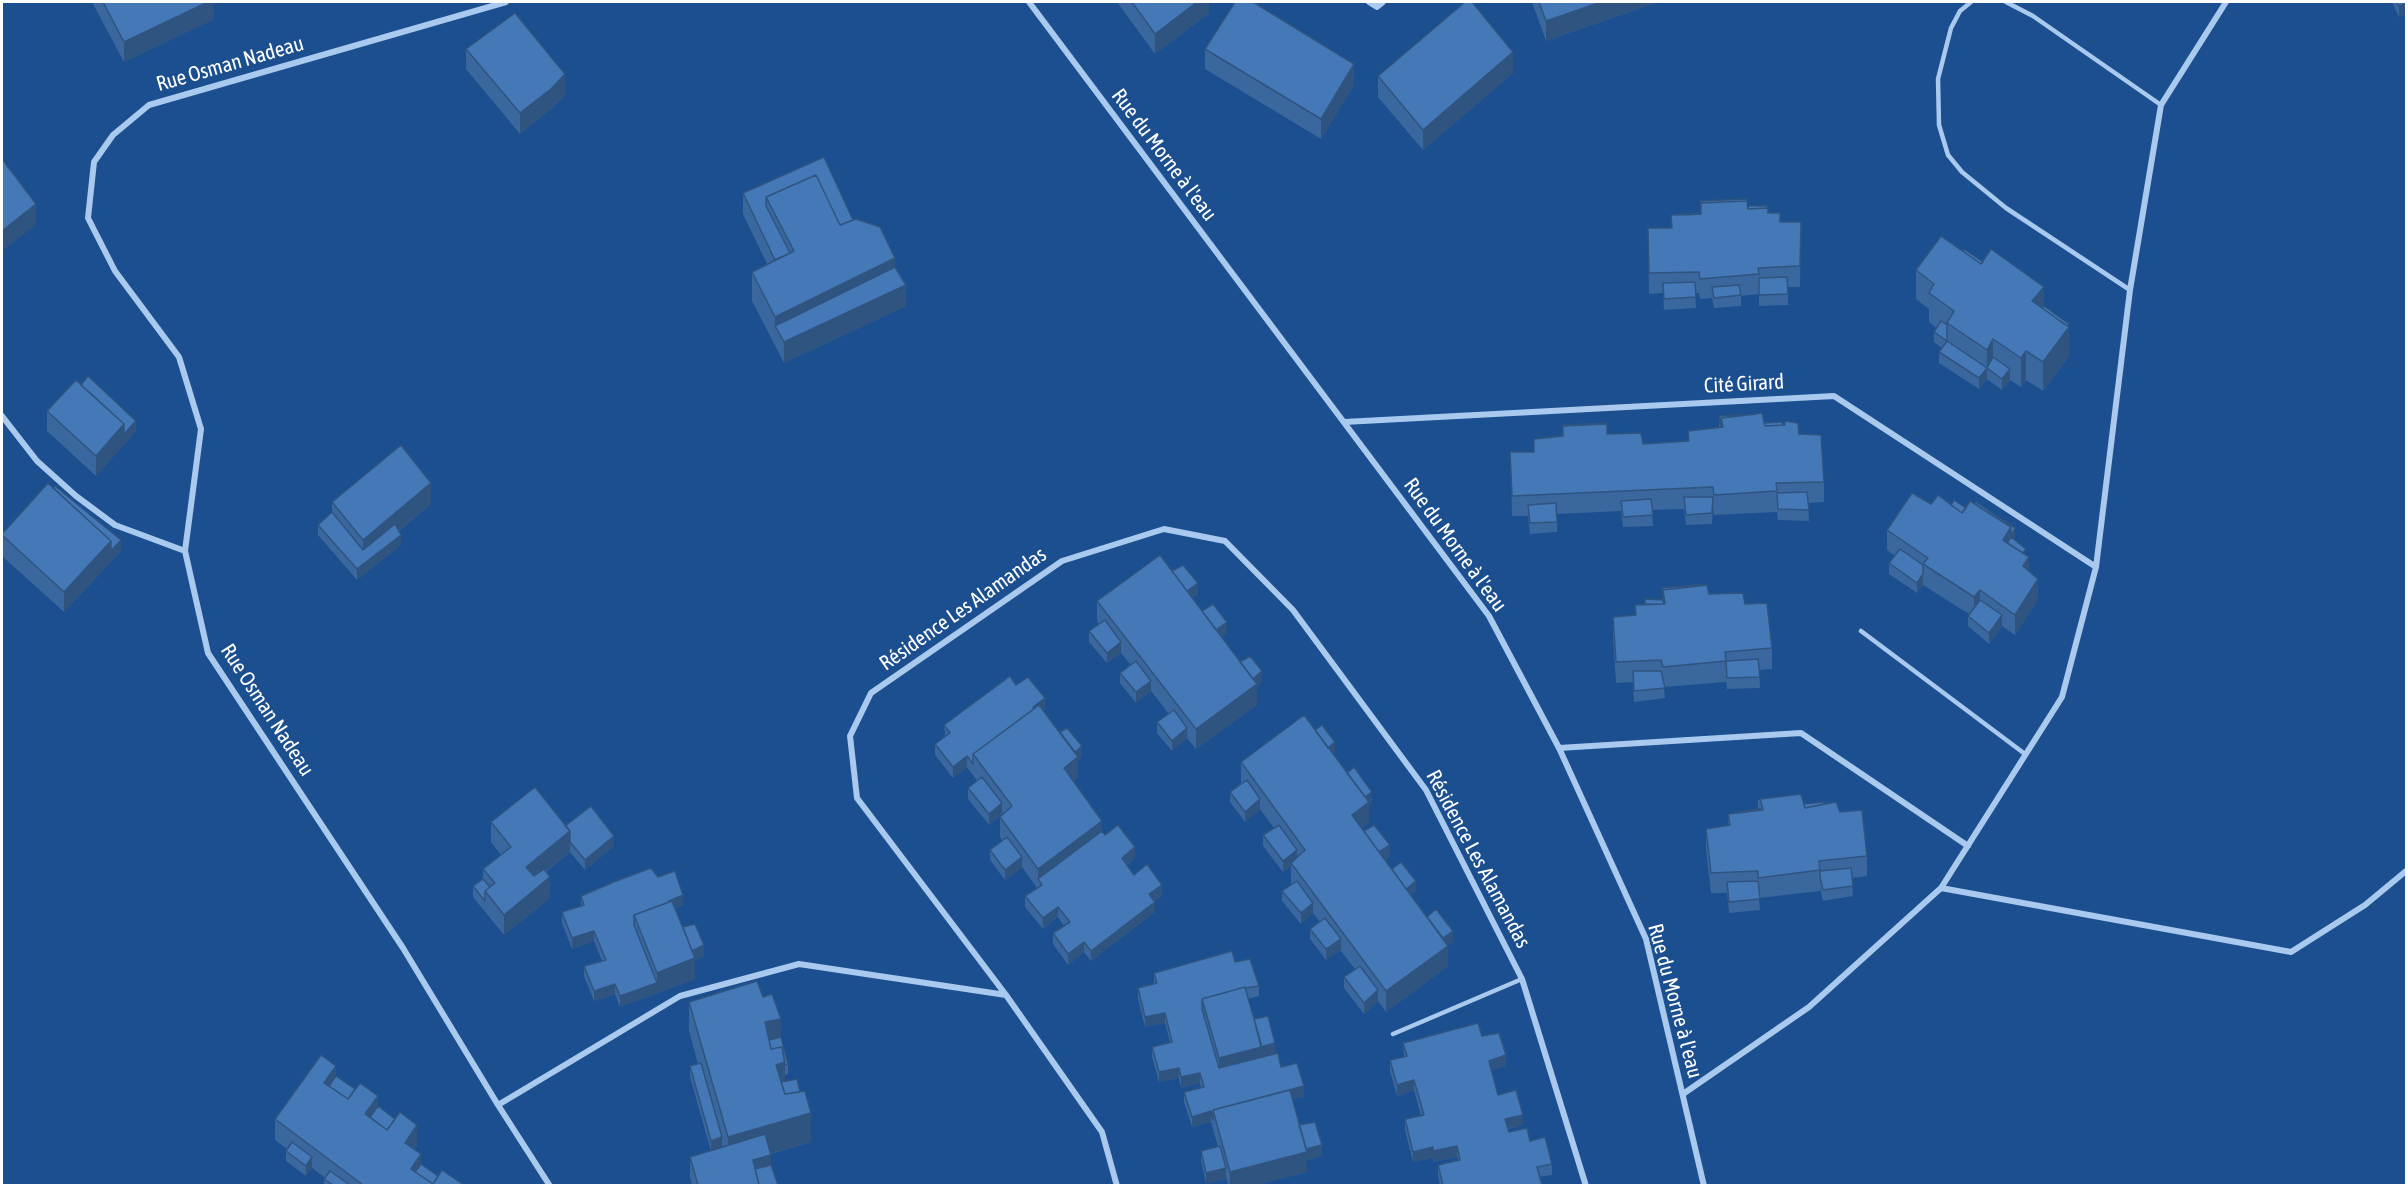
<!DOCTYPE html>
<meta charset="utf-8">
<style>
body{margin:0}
#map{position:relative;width:2408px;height:1187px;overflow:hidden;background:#1b4f8f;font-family:"Asap Condensed",sans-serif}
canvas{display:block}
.frame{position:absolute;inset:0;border:3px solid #fff;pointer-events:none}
</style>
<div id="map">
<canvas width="2408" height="1187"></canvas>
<div class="frame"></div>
</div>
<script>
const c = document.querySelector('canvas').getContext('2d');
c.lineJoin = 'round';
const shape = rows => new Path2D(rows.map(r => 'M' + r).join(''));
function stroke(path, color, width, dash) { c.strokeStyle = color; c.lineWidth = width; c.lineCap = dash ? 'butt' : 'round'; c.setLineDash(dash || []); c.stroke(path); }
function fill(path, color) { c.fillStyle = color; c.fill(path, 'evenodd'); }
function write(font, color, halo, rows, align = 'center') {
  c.font = font + ' "Asap Condensed",sans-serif'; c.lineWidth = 4.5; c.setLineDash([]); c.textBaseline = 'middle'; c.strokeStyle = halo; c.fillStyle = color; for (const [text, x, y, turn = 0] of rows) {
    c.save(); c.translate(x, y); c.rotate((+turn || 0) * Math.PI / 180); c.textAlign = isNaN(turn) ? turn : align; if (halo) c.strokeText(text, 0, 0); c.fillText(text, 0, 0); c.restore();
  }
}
const service = shape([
 [1971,2,1960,11,1951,28,1938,79,1939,125,1948,155,1962,172,2006,208,2130,290],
 [2006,2,2033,16,2161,105],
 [1861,631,2025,754],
 [1393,1034,1522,979]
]);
const minor = shape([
 [506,2,149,105,113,135,94,162,88,218,115,271,179,357,201,429,185,551,208,653,403,948,498,1105,550,1186],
 [1029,2,1489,616,1559,748,1646,939,1704,1186],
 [1369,2,1377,7,1383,2],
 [2,416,37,461,76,496,115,525,185,551],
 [1344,422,1834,396,2096,567],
 [1559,748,1801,733,1968,846],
 [1941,888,2291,952,2365,905,2406,871],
 [1683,1094,1809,1007,1941,888,2062,697,2096,567,2130,290,2161,105,2226,2],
 [498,1105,680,996,799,964,1006,995],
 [1117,1186,1102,1132,1006,995,857,798,850,736,871,693,1062,561,1164,529,1225,541,1293,610,1426,790,1522,979,1586,1186]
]);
const wall = shape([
 [92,2,214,2,214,19,124,62],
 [1117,2,1209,2,1209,13,1155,54],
 [1532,2,1658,2,1546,41],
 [2392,2,2406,2,2406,14,2399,17],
 [466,49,565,95,551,109,520,134,466,69],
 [1205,49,1354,85,1321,139,1205,69],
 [1513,73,1423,150,1378,97,1378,76],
 [743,193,853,220,895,267,906,306,784,363,752,301,752,272,767,264,743,214],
 [1700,201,1748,206,1768,213,1780,222,1801,222,1800,287,1788,287,1788,305,1759,306,1759,294,1741,296,1741,306,1714,308,1712,298,1700,299,1699,293,1695,293,1696,308,1664,310,1663,293,1649,294,1648,228,1671,228,1671,215,1700,213],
 [1916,270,2044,306,2069,327,2069,356,2043,391,2026,380,2021,387,2010,380,2002,390,1987,379,1979,389,1939,363,1939,352,1942,348,1934,342,1934,332,1936,328,1929,322,1929,309,1916,299],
 [47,411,136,431,96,476,47,431],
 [1719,416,1764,423,1783,425,1785,425,1785,421,1799,434,1824,482,1824,502,1808,503,1809,521,1778,520,1777,512,1714,515,1713,507,1712,524,1686,525,1684,509,1652,510,1653,526,1623,527,1621,511,1557,514,1557,532,1530,534,1528,516,1512,516,1510,452,1534,452,1607,434,1643,444,1688,441,1688,431,1719,427],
 [332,502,431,504,399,531,401,545,357,580,318,535,318,525,332,512],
 [1931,504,1951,505,2015,538,2015,540,2026,555,2029,571,2038,599,2015,635,2002,626,1989,644,1968,626,1968,616,1969,614,1923,585,1917,593,1889,574,1889,563,1895,556,1887,550,1887,530],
 [2,534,121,551,64,612,2,556],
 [1172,571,1198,594,1192,598,1202,611,1227,633,1221,637,1240,662,1262,682,1257,686,1257,705,1196,749,1187,738,1172,751,1157,733,1157,722,1169,714,1151,691,1136,703,1120,683,1120,673,1131,665,1121,653,1107,663,1089,642,1089,631,1099,624,1097,621,1097,601],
 [1662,588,1709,594,1745,604,1772,648,1772,669,1759,670,1760,688,1727,689,1726,680,1726,682,1664,687,1665,698,1634,702,1633,682,1616,683,1613,637,1613,617,1635,616,1635,605,1645,604,1662,600],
 [1016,685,1045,709,1043,711,1060,732,1082,757,1078,760,1078,777,1073,782,1102,831,1105,835,1135,858,1127,865,1134,875,1162,896,1154,901,1155,912,1091,961,1084,952,1068,965,1053,944,1053,933,1064,926,1058,917,1043,929,1025,907,1025,896,1037,888,1022,867,1005,880,990,860,990,850,1002,840,1000,837,1000,817,1002,814,989,825,968,799,968,788,977,781,967,767,953,778,935,755,935,744,945,736,944,725],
 [1315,730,1335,752,1333,754,1347,773,1372,802,1369,805,1369,823,1362,828,1390,856,1385,860,1392,869,1416,891,1411,895,1427,917,1453,942,1448,945,1448,966,1386,1012,1378,1001,1364,1014,1344,988,1344,977,1355,969,1340,950,1326,960,1310,939,1310,929,1320,922,1313,913,1301,924,1282,901,1282,891,1292,884,1291,883,1291,866,1283,872,1263,846,1263,835,1274,828,1260,809,1245,822,1230,802,1230,792,1241,783,1241,762],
 [1758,800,1824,804,1840,812,1867,856,1867,876,1852,878,1853,896,1823,901,1820,888,1820,891,1759,898,1760,910,1729,913,1727,893,1711,893,1706,849,1706,829,1728,825,1728,814,1758,810],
 [491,822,565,826,614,846,585,870,570,852,546,872,550,898,504,935,473,897,473,886,483,879,483,869,501,855,491,842],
 [581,896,683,905,675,909,683,927,704,956,695,960,695,979,620,1007,615,994,594,1001,584,976,584,966,602,961,594,941,572,949,562,923,562,912,581,907],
 [1235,962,1259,986,1259,996,1248,999,1254,1019,1275,1053,1262,1057,1281,1067,1304,1097,1292,1099,1299,1125,1322,1156,1307,1160,1307,1172,1255,1185,1228,1185,1226,1177,1226,1179,1206,1183,1201,1161,1201,1151,1218,1147,1211,1122,1192,1127,1184,1102,1184,1092,1201,1088,1200,1083,1181,1088,1179,1078,1159,1082,1152,1057,1152,1047,1170,1042,1165,1023,1145,1027,1138,999,1138,988,1154,984,1154,973],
 [763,997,781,1037,788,1064,788,1074,785,1075,785,1081,811,1142,771,1154,771,1165,778,1185,692,1185,690,1177,690,1157,711,1151,690,1077,690,1066,698,1064,689,1031,689,1002],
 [1482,1036,1506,1066,1492,1070,1498,1095,1523,1125,1508,1129,1509,1132,1530,1141,1552,1164,1552,1175,1539,1177,1542,1185,1440,1185,1438,1176,1438,1165,1458,1160,1457,1157,1433,1162,1433,1158,1413,1162,1405,1130,1405,1119,1421,1116,1414,1090,1397,1096,1390,1071,1390,1060,1404,1057,1403,1043],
 [336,1076,378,1106,417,1146,415,1149,421,1164,438,1176,465,1185,324,1185,324,1179,325,1178,312,1168,306,1176,286,1161,286,1151,287,1149,275,1140,275,1119]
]);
const shadedWall = shape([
 [208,2,214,2,214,19,124,62,124,42],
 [1197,2,1209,2,1209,13,1155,54,1155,34],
 [1601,2,1658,2,1546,41,1546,21],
 [2406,3,2406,14,2399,17,2399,6],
 [1513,52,1513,73,1423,150,1423,130],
 [1354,64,1354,85,1321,139,1321,119],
 [565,74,565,95,551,109,520,134,520,113],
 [36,204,36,225,2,251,2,231],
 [895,258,895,287,775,326,775,317],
 [906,285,906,306,784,363,784,342],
 [2044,287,2044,316,2032,301],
 [2069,324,2069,356,2043,391,2043,362],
 [1993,339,1993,368,1987,368,1987,350],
 [2026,351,2026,380,2021,387,2021,358],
 [1987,368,1987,379,1979,389,1979,378],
 [2010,369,2010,380,2002,390,2002,379],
 [136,421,136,431,124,445,124,434],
 [124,424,124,445,96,476,96,456],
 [431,483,431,504,363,560,363,540],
 [2011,527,2015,528,2015,538,2008,553,2003,540],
 [401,535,401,545,357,580,357,569],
 [121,540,121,551,64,612,64,592,111,541],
 [2029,557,2029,577,2023,566],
 [1923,574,1923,585,1917,593,1917,583],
 [2038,579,2038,599,2015,635,2015,615],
 [1198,583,1198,594,1182,605,1182,594],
 [1980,590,1980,611,1974,618,1974,597],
 [2002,615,2002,626,1989,644,1989,633],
 [1227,622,1227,633,1211,644,1211,634],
 [1121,642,1121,653,1107,663,1107,653],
 [1262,671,1262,682,1257,686,1257,705,1196,749,1196,729,1248,682],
 [1151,681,1151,691,1136,703,1136,692],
 [1045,698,1045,709,1033,718,1033,707],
 [1187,728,1187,739,1172,751,1172,741],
 [1335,742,1335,752,1323,762,1323,752],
 [1082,746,1082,757,1078,760,1078,777,1064,789,1064,768,1070,755],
 [967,756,967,767,953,778,953,767],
 [1372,792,1372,802,1369,805,1369,823,1352,836,1352,815,1360,801],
 [1260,799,1260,810,1245,822,1245,812],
 [1002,803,1002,814,989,825,989,814],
 [1102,821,1102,841,1042,885,1038,879,1038,869],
 [570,831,570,852,526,887,526,867],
 [614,836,614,846,585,870,585,860],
 [1390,845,1390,856,1375,866,1375,856],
 [1135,847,1135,858,1122,868,1122,858],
 [1297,850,1297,861,1291,863,1291,866,1283,872,1283,861],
 [1022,857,1022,868,1005,880,1005,870],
 [550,877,550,898,504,935,504,915],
 [1416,881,1416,891,1402,903,1402,892],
 [1162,885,1162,896,1149,905,1149,894],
 [683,895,683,905,669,912,669,901],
 [1155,902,1155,912,1091,961,1091,951],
 [1313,903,1313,913,1301,924,1301,913],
 [1058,907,1058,917,1043,929,1043,918],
 [594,931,594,941,572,949,572,938],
 [1453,931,1453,942,1438,953,1438,942],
 [1341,939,1341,950,1326,960,1326,949],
 [1084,942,1084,952,1068,965,1068,954],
 [704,945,704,956,695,960,695,979,620,1007,620,996,657,983,657,973,689,952],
 [1448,946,1448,966,1386,1012,1386,991],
 [615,984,615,994,594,1001,594,991],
 [1378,990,1378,1001,1364,1014,1364,1003],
 [1165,1013,1165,1023,1145,1027,1145,1017],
 [781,1019,781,1048,765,1041,765,1022],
 [1275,1043,1275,1053,1262,1057,1219,1079,1219,1058],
 [1506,1055,1506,1066,1489,1071,1489,1061],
 [785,1062,785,1091,776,1083,776,1065],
 [336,1066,336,1086,329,1096,324,1083],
 [1179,1068,1179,1078,1159,1082,1159,1072],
 [1200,1073,1200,1083,1181,1088,1181,1077],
 [1414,1080,1414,1090,1397,1096,1397,1085],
 [1304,1086,1304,1097,1288,1100,1288,1090],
 [378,1096,378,1117,370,1127,365,1114],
 [1211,1111,1211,1122,1192,1127,1192,1117],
 [811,1113,811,1142,728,1166,728,1137],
 [1523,1115,1523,1125,1505,1129,1505,1119],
 [417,1125,417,1146,405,1163,405,1143],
 [722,1137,722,1147,711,1152,711,1141],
 [1322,1145,1322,1156,1307,1160,1307,1172,1255,1185,1230,1185,1230,1172],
 [1457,1146,1457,1157,1433,1162,1433,1151],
 [1433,1147,1433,1158,1413,1162,1413,1152],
 [421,1154,421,1174,416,1182,411,1169],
 [771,1155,771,1176,755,1180,753,1160],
 [312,1157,312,1168,306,1176,306,1166],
 [1226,1168,1226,1179,1206,1183,1206,1173]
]);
const building = shape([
 [103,2,208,2,124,42,103,2],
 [1132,2,1197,2,1155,34,1132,2],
 [1235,2,1253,2,1354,64,1321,119,1205,49,1235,2],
 [1465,2,1472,2,1513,52,1423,130,1378,76,1465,2],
 [1539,2,1601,2,1546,21,1539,2],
 [2397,2,2406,2,2406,3,2399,6,2397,2],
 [515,13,565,74,551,89,520,113,466,49,515,13],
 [824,157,853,220,840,225,816,175,766,197,766,206,790,253,775,260,743,193,824,157],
 [2,159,36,204,2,231,2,159],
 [816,175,840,225,856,219,880,227,895,258,775,317,752,272,794,251,766,197,816,175],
 [1747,199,1747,202,1747,201,1701,203,1701,212,1700,201,1747,199],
 [1747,201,1748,209,1768,208,1768,213,1780,213,1780,222,1801,222,1800,266,1758,268,1759,274,1700,279,1699,272,1649,273,1648,228,1672,228,1671,215,1701,214,1701,203,1747,201],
 [1748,206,1767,206,1767,208,1748,209,1748,206],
 [1701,213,1701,214,1683,215,1683,214,1701,213],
 [1941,236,1981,264,1991,249,2044,287,2032,301,2069,327,2043,362,2026,351,2021,358,1993,339,1987,350,1947,323,1954,311,1929,293,1934,284,1916,270,1941,236],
 [1964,249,1983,262,1981,264,1963,251,1964,249],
 [895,267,906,285,784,342,775,326,895,267],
 [1787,277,1788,294,1759,295,1759,278,1787,277],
 [1695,282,1696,297,1664,299,1663,283,1695,282],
 [1739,285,1741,295,1714,298,1712,287,1739,285],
 [2044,306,2069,324,2067,326,2042,308,2044,306],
 [1941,321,1947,325,1947,341,1934,332,1941,321],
 [1947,341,1987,368,1979,378,1939,352,1947,341],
 [1993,357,2010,369,2002,379,1987,368,1993,357],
 [88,376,136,421,124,434,124,424,81,385,88,376],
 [76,380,124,424,96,456,47,411,76,380],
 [1762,413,1765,426,1785,425,1785,421,1798,423,1799,434,1821,435,1824,482,1776,483,1777,491,1714,495,1713,487,1512,496,1510,452,1534,452,1534,439,1563,436,1563,426,1607,424,1607,434,1641,433,1643,444,1689,441,1688,431,1723,427,1721,418,1762,413],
 [1757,414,1721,418,1721,427,1719,416,1757,414],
 [1782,422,1783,425,1765,426,1764,423,1782,422],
 [1605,423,1605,424,1563,426,1563,436,1563,425,1605,423],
 [1563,436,1545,438,1544,437,1563,436],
 [401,445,431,483,363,540,332,502,401,445],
 [48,483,111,541,64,592,2,535,2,534,48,483],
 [55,486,121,540,111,551,111,541,53,488,55,486],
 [1807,492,1809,510,1778,509,1777,493,1807,492],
 [1912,493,1931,504,1938,495,1962,513,1970,501,2011,527,2003,540,2029,557,2023,566,2038,579,2015,615,1980,590,1974,597,1923,564,1928,558,1887,530,1912,493],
 [1684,497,1713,497,1712,513,1686,515,1684,497],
 [1651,499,1653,515,1623,517,1621,501,1651,499],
 [1954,500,1966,508,1962,513,1951,505,1954,500],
 [1976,502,2015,528,2011,537,2011,527,1975,504,1976,502],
 [1556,503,1557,522,1530,523,1528,505,1556,503],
 [332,512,363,550,395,524,401,535,357,569,318,525,332,512],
 [2011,537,2026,549,2023,553,2007,543,2011,537],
 [1900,549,1923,565,1923,574,1917,583,1889,563,1900,549],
 [1160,555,1257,684,1196,729,1097,601,1160,555],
 [1183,565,1198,583,1187,591,1172,571,1183,565],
 [1706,584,1706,585,1663,590,1663,600,1662,588,1706,584],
 [1707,585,1709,594,1743,593,1745,604,1767,603,1772,648,1725,652,1726,661,1663,667,1661,660,1616,662,1613,617,1636,615,1635,605,1665,604,1663,590,1707,585],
 [1645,599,1663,600,1664,604,1645,604,1645,599],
 [1980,600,2002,615,1989,633,1968,616,1980,600],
 [1213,604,1227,622,1216,630,1202,611,1213,604],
 [1105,620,1121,642,1107,653,1089,631,1105,620],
 [1250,656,1262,671,1253,679,1240,662,1250,656],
 [1758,659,1760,677,1727,678,1726,661,1758,659],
 [1136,661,1151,681,1136,692,1120,673,1136,661],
 [1633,671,1661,671,1665,688,1634,691,1633,671],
 [1010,676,1016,685,1028,677,1045,698,1033,707,1034,709,973,754,973,764,967,756,953,767,935,744,950,733,944,725,1010,676],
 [1039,705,1078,757,1064,768,1102,821,1038,869,1000,817,1012,806,973,754,1039,705],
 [1174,710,1187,728,1172,741,1157,722,1174,710],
 [1304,715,1369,802,1352,815,1448,946,1386,991,1291,863,1305,850,1241,762,1304,715],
 [1322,725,1335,742,1328,748,1315,730,1322,725],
 [1067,728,1082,746,1075,752,1060,732,1067,728],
 [1354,767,1372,792,1365,797,1347,773,1354,767],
 [982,777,1002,803,989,814,968,788,982,777],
 [1247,780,1260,799,1245,812,1230,792,1247,780],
 [535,787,570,831,526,867,534,876,544,869,550,877,504,915,485,891,495,883,483,869,511,847,491,822,535,787],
 [1801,794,1805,808,1836,802,1840,812,1862,810,1867,856,1819,861,1820,870,1758,878,1758,871,1711,873,1706,829,1730,825,1728,814,1763,810,1760,799,1801,794],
 [1824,802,1824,804,1805,808,1804,804,1824,802],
 [591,806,614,836,585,860,570,842,570,831,565,826,591,806],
 [1760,809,1760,810,1739,813,1739,812,1760,809],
 [1118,825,1135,847,1122,858,1134,875,1147,864,1162,885,1149,894,1155,902,1091,951,1084,942,1068,954,1053,933,1070,922,1058,907,1043,918,1025,896,1042,885,1038,879,1102,831,1105,835,1118,825],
 [1279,825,1297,850,1283,861,1263,835,1279,825],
 [1374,825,1390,845,1379,852,1364,831,1374,825],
 [1007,837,1022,857,1005,870,990,850,1007,837],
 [1401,862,1416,881,1406,889,1392,869,1401,862],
 [651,868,658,877,675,871,683,895,669,901,669,902,634,915,634,925,657,983,620,996,615,984,594,991,584,966,606,960,594,931,572,938,562,912,584,905,581,896,616,881,651,868],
 [1851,868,1853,886,1823,890,1820,877,1820,871,1851,868],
 [483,879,490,887,485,891,485,901,473,886,483,879],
 [1297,881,1313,903,1301,913,1282,891,1297,881],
 [1758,881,1760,899,1729,902,1727,882,1758,881],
 [672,901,695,958,657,973,634,915,672,901],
 [1436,909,1453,931,1443,938,1427,917,1436,909],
 [1325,918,1341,939,1326,949,1310,929,1325,918],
 [695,924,704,945,692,951,683,927,695,924],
 [1232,951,1235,962,1250,959,1259,986,1245,988,1245,987,1202,999,1202,1009,1219,1068,1278,1053,1281,1067,1297,1063,1304,1086,1213,1110,1213,1120,1211,1111,1192,1117,1184,1092,1204,1087,1200,1073,1181,1077,1179,1068,1159,1072,1152,1047,1172,1042,1165,1013,1145,1017,1138,988,1157,983,1154,973,1232,951],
 [1360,966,1378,990,1364,1003,1344,977,1360,966],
 [757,981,763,997,772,994,781,1019,765,1022,771,1049,782,1047,785,1062,776,1065,785,1094,805,1091,811,1113,728,1137,689,1002,757,981],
 [1245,987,1262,1047,1219,1058,1202,999,1245,987],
 [1268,1016,1275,1043,1261,1047,1254,1019,1268,1016],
 [1478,1023,1482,1036,1499,1033,1506,1055,1489,1061,1498,1095,1516,1090,1523,1115,1505,1119,1509,1132,1527,1128,1530,1141,1545,1137,1552,1164,1537,1167,1542,1185,1443,1185,1438,1165,1460,1160,1457,1146,1433,1151,1433,1147,1413,1152,1405,1119,1424,1115,1414,1080,1397,1085,1390,1060,1407,1056,1403,1043,1478,1023],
 [781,1037,788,1064,785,1065,782,1047,771,1049,769,1040,781,1037],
 [321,1055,336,1066,324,1083,348,1099,360,1083,378,1096,365,1114,387,1130,400,1112,417,1125,405,1143,421,1154,411,1169,433,1184,442,1170,464,1185,363,1185,275,1119,321,1055],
 [701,1063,722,1137,711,1141,690,1066,701,1063],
 [336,1076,355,1089,348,1099,329,1086,336,1076],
 [797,1079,800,1092,785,1094,781,1082,797,1079],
 [1290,1090,1307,1152,1230,1172,1213,1110,1290,1090],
 [378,1106,395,1119,387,1130,370,1117,378,1106],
 [1315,1122,1322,1145,1306,1149,1299,1125,1315,1122],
 [765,1134,771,1155,753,1160,759,1185,698,1185,690,1157,765,1134],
 [292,1142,312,1157,306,1166,286,1151,292,1142],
 [1220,1146,1226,1168,1206,1173,1201,1151,1220,1146],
 [421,1164,438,1176,433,1184,415,1172,421,1164],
 [771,1165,778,1185,759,1185,755,1169,771,1165],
 [330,1171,350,1185,333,1185,324,1179,330,1171]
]);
const streetNames = [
 ["Rue Osman Nadeau",230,64,-16],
 ["Rue du Morne à l'eau",1164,155,53],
 ["Cité Girard",1744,384,-3],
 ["Rue du Morne à l'eau",1455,545,54],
 ["Résidence Les Alamandas",963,609,-35],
 ["Rue Osman Nadeau",267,710,57],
 ["Résidence Les Alamandas",1478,859,62],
 ["Rue du Morne à l'eau",1675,1001,75]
];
stroke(service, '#a9c9ee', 4.5);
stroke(minor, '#a9c9ee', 6);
fill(wall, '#3a679d');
fill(shadedWall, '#305480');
fill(building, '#4478b7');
stroke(building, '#305480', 1.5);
write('21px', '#fff', '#1b4f8f', streetNames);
</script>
